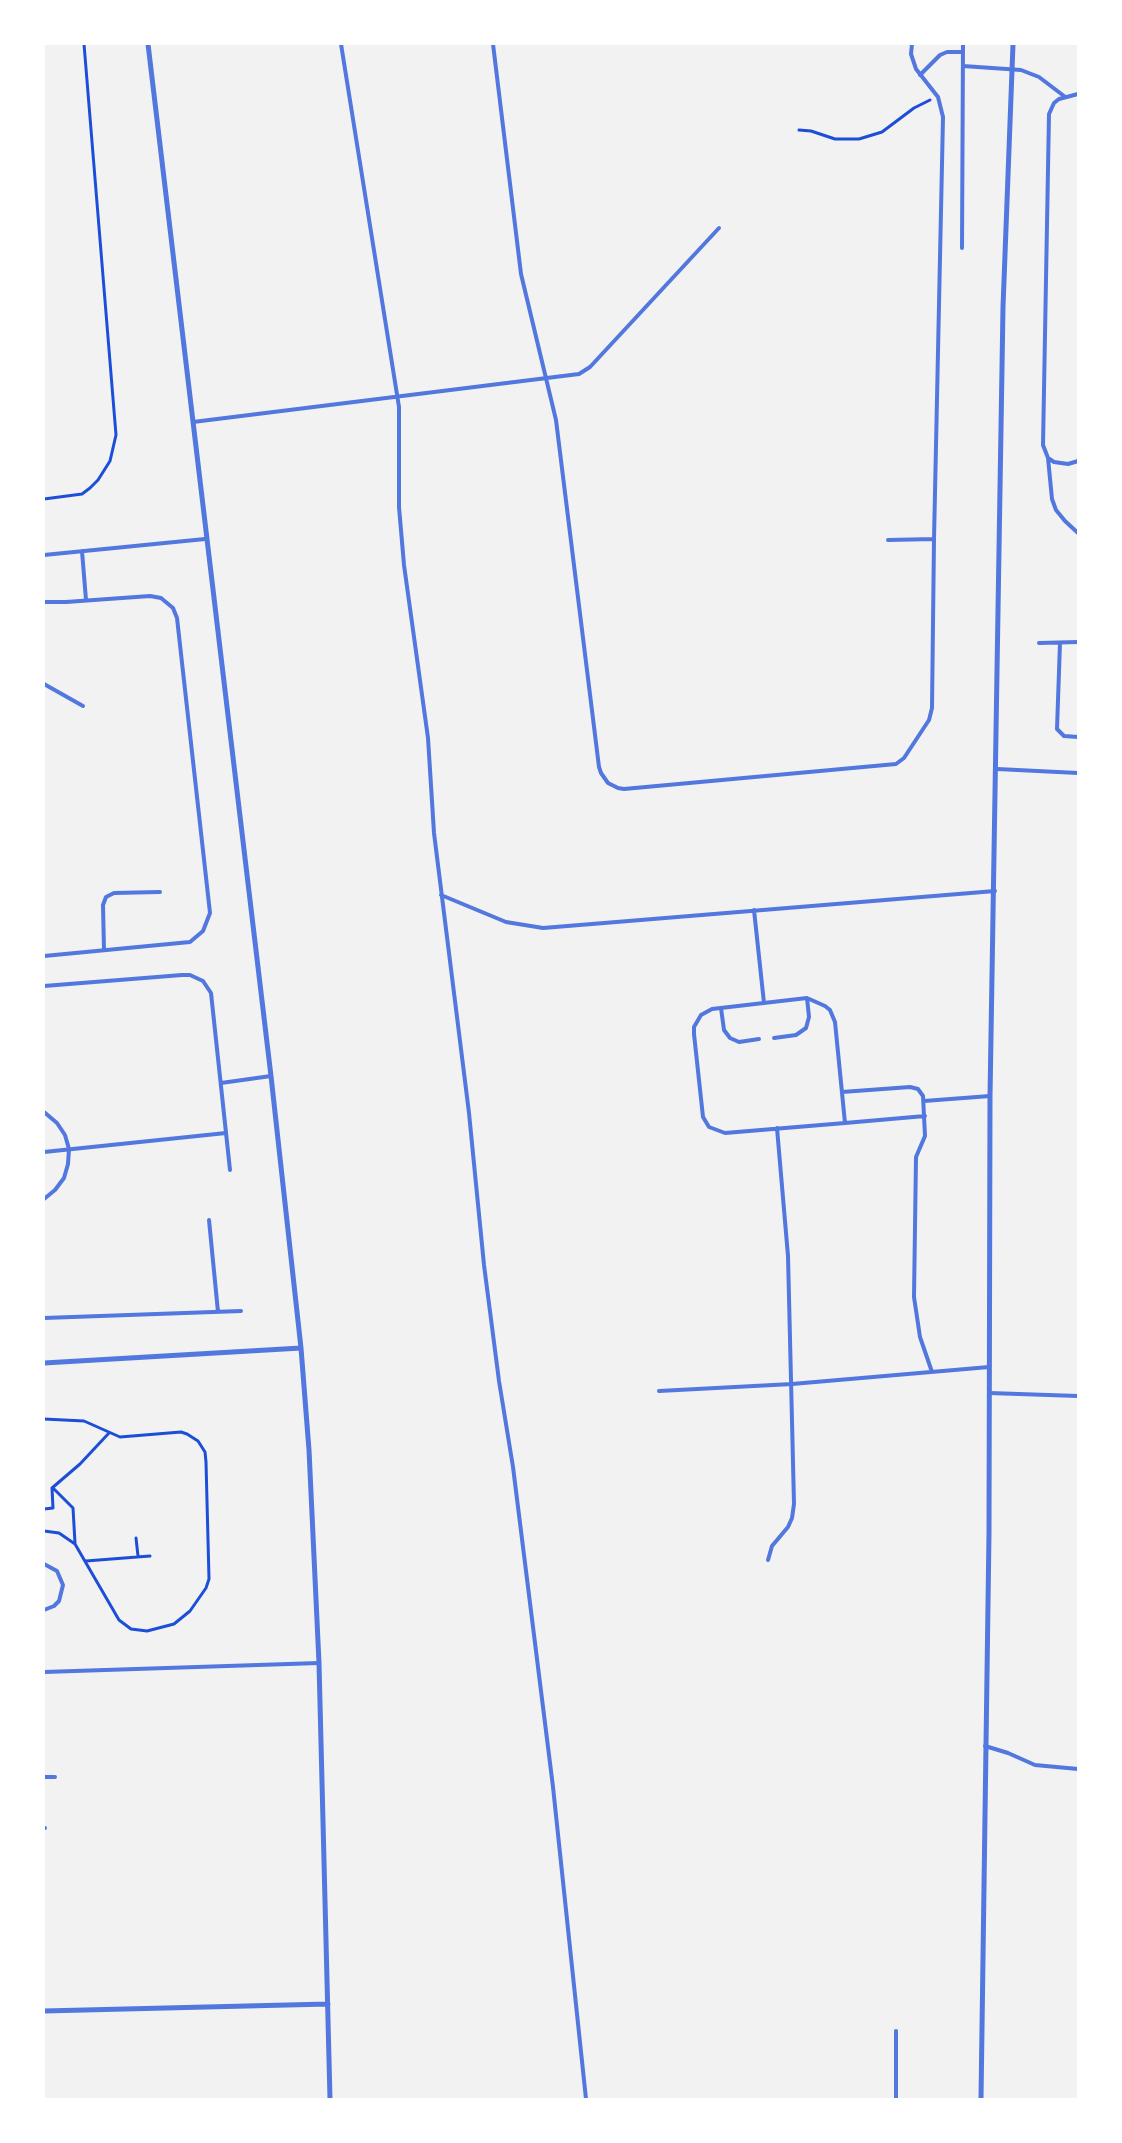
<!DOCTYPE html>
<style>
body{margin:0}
#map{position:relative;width:1122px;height:2143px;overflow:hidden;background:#f2f2f2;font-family:Inter,sans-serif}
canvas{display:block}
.frame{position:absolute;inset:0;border:45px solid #fff;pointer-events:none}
</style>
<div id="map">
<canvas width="1122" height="2143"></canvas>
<div class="frame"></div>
</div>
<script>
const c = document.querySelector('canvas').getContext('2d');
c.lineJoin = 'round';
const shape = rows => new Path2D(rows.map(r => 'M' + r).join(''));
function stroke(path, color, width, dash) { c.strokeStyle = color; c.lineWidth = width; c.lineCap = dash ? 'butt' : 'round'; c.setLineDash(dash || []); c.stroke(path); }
const path = shape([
 [799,130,811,131,835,139,859,139,882,132,914,108,930,100],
 [44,499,82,494,90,488,98,480,110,461,116,435,84,44],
 [44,1419,84,1421,120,1437,181,1432,187,1434,198,1441,205,1452,206,1462,209,1579,206,1588,190,1611,174,1624,147,1631,131,1629,119,1620,75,1544,59,1533,44,1531],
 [53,1488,73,1508,75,1543],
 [44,1509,53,1508,52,1488,80,1464,109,1433],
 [136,1538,138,1556],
 [86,1561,150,1556]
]);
const service = shape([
 [341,44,399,407,399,507,404,565,428,738,434,833,469,1113,484,1265,499,1381,513,1467,553,1787,586,2099],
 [493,44,521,274,556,420,599,767,601,773,608,783,618,788,624,789,896,764,904,758,929,720,932,708,934,539,943,117,938,97,916,69,911,54,912,44],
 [963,66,1021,70,1039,77,1064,96],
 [920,75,940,55,947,52,963,52],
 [1078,94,1059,99,1054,103,1049,114,1043,445,1048,458,1054,462,1068,464,1078,461],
 [962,248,963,44],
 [193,422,579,374,590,367,719,228],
 [1048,458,1052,499,1056,510,1065,521,1078,533],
 [888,540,934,539],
 [82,551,86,600],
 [44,555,205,539],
 [44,602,66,602,150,596,161,598,173,608,177,618,210,913,203,931,190,942,44,956],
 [1039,643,1078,642],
 [1060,643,1057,729,1064,736,1078,737],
 [44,684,83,706],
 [997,769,1078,773],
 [441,895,506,922,543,928,995,891],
 [754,910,764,1003],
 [104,950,103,905,106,897,114,893,160,892],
 [44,986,182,975,190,975,203,981,211,993,230,1170],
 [807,998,825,1006,830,1010,835,1022,845,1123,725,1133,709,1127,703,1117,694,1034,694,1027,701,1015,712,1009,807,998],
 [721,1008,724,1030,730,1038,739,1042,759,1039],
 [774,1038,796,1035,806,1028,809,1017,807,998],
 [221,1083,271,1076],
 [842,1092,910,1087,918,1089,923,1096,925,1136,916,1157,914,1297,920,1337,932,1372],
 [924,1101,990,1096],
 [44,1112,57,1123,65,1135,69,1149,68,1164,64,1178,55,1190,44,1199],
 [845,1123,925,1116],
 [44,1152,226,1133],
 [209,1220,218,1312],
 [44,1318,241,1311],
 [659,1391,792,1384,989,1367],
 [989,1393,1078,1396],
 [768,1560,772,1546,788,1527,792,1518,794,1504,788,1256,777,1128],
 [44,1564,57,1571,63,1585,59,1601,54,1606,44,1610],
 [44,1672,319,1663],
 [985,1746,1008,1753,1035,1765,1078,1769],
 [44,1777,55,1777],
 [44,1828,45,1828],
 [896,2099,896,2031]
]);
const minor = shape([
 [148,44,271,1076,301,1348,309,1450,319,1663,330,2099],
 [44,1363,301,1348],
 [44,2011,328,2004],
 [981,2099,989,1533,990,1096,1003,307,1013,44]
]);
stroke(path, '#1d4ed8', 3);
stroke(service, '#5277de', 4);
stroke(minor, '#5277de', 5);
</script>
